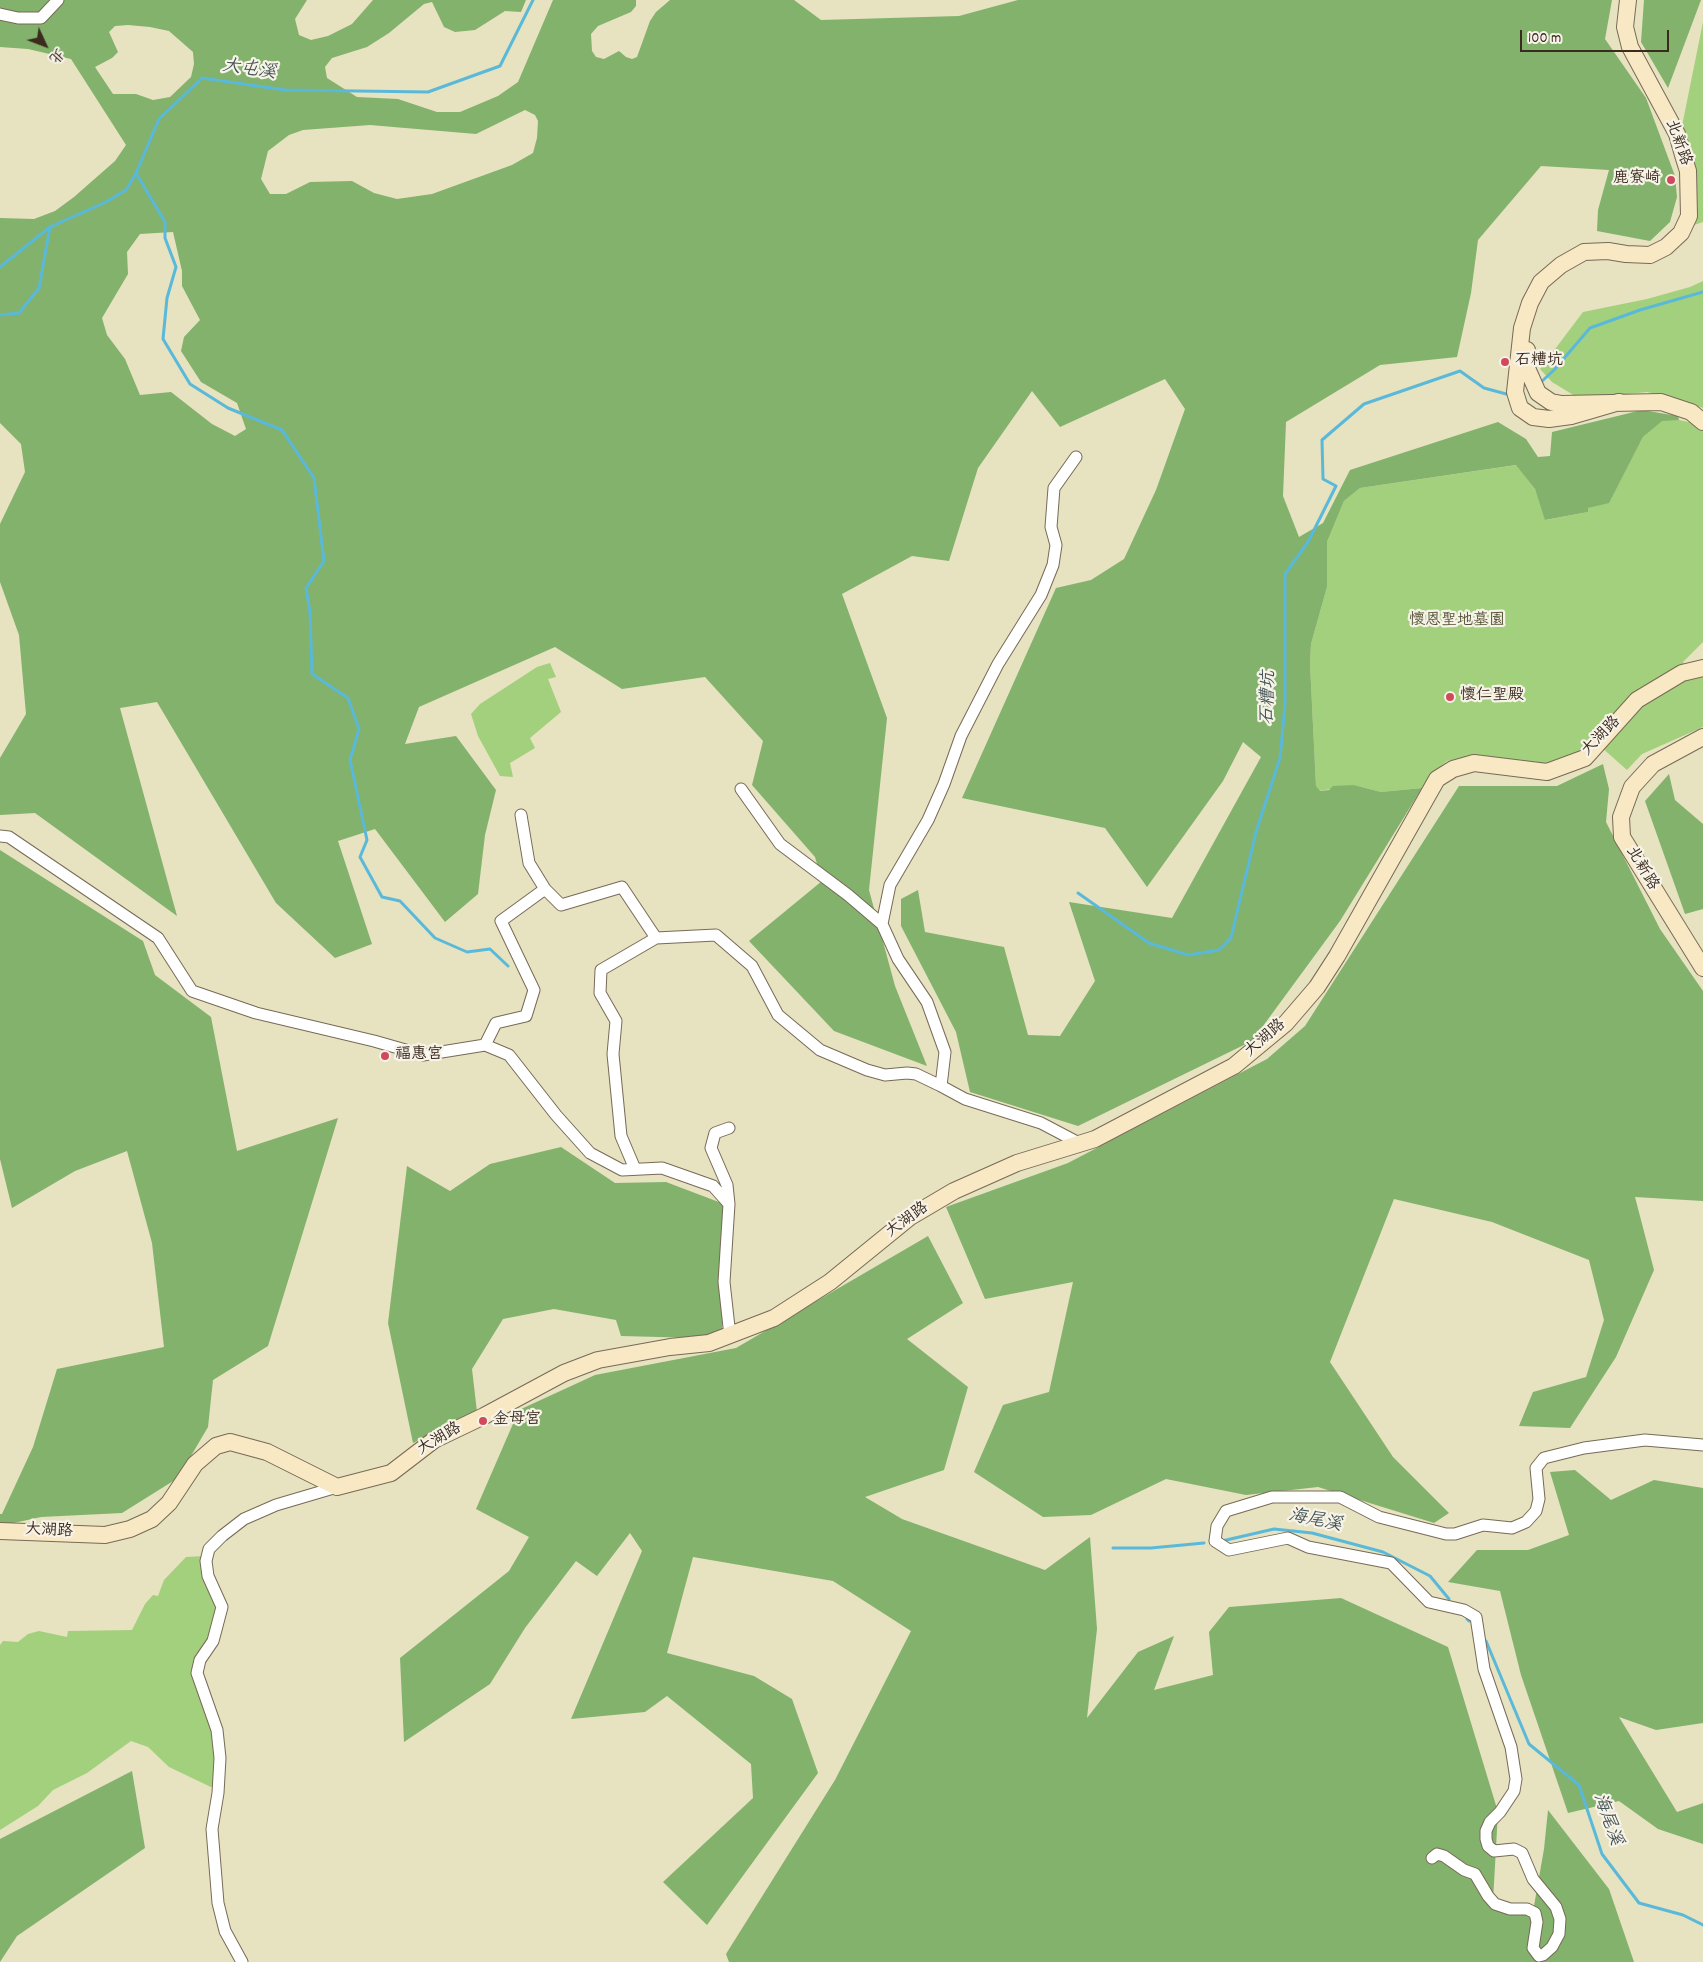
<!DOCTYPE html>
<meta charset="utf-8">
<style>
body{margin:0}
#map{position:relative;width:1703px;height:1962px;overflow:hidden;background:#e7e2c0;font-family:Dekko,"LXGW WenKai TC",sans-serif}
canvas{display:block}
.north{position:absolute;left:20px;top:20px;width:50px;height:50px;-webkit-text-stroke:4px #f7f3e8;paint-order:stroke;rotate:133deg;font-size:14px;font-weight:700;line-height:20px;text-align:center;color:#3b2a1e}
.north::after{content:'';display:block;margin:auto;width:18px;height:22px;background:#3b2a1e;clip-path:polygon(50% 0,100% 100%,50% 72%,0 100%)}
.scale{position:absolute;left:1520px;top:30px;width:149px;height:22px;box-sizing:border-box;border:2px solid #3b2a1e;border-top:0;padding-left:6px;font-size:15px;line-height:18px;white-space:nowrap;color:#3b2a1e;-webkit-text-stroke:4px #f7f3e8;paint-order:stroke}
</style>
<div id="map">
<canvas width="1703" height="1962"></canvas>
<div class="north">北</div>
<div class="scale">100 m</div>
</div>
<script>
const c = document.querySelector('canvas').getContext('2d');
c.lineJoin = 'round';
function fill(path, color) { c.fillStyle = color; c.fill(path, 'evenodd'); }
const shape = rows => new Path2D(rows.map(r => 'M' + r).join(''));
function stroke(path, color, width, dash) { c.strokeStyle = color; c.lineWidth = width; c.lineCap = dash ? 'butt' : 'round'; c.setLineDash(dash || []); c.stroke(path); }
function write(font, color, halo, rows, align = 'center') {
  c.font = font + ' Dekko,"LXGW WenKai TC",sans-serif'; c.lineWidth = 4.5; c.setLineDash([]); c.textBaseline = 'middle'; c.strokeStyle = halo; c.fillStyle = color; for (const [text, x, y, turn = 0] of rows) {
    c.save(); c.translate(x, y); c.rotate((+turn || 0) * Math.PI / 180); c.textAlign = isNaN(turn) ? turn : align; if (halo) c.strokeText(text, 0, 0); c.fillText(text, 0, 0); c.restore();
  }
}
const green = shape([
 [1703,22,1703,222,1694,225,1692,168,1681,131],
 [1703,281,1703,408,1677,399,1647,392,1600,397,1575,396,1552,382,1540,369,1583,312,1647,299,1690,287],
 [1662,420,1679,420,1703,425,1703,642,1683,662,1691,677,1703,675,1703,727,1642,754,1627,770,1591,738,1575,756,1553,764,1540,765,1469,757,1447,761,1431,774,1422,788,1381,792,1354,785,1319,791,1316,786,1310,664,1311,644,1327,587,1327,542,1344,501,1360,488,1517,465,1535,489,1546,520,1588,512,1587,508,1609,502,1643,437],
 [550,663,556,677,548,679,561,712,530,738,535,748,510,763,513,777,500,776,478,736,471,714,480,704,537,667],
 [204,1556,218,1608,208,1642,195,1657,216,1741,213,1788,169,1767,148,1747,131,1741,87,1773,53,1790,38,1806,0,1830,0,1645,3,1641,18,1642,28,1634,39,1631,67,1637,68,1631,132,1630,145,1604,153,1595,158,1596,164,1580,186,1557]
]);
const forest = shape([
 [0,0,307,0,295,19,299,35,311,40,328,36,352,24,373,0,526,0,521,12,505,11,475,30,455,32,444,27,432,2,424,4,389,33,367,47,332,58,325,67,327,78,357,97,398,99,437,112,460,112,498,96,518,82,553,0,636,0,636,6,631,12,598,26,591,34,592,51,596,57,604,59,619,51,626,57,632,59,637,57,650,21,656,12,670,0,794,0,821,20,959,16,1018,0,1612,0,1605,39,1646,98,1675,176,1677,197,1670,222,1650,241,1597,231,1598,210,1609,170,1541,166,1478,240,1471,293,1457,357,1380,365,1286,422,1283,496,1299,537,1323,523,1350,470,1498,422,1526,439,1538,457,1550,456,1552,432,1642,410,1678,416,1679,420,1662,421,1643,437,1609,503,1588,508,1588,512,1545,520,1535,489,1516,465,1360,488,1344,501,1327,542,1327,587,1311,644,1310,664,1316,786,1320,791,1329,790,1333,786,1354,785,1381,792,1422,788,1340,921,1252,1041,1078,1126,970,1092,956,1032,901,926,901,899,918,890,925,932,1004,947,1028,1035,1060,1036,1095,981,1069,902,1172,918,1261,757,1243,742,1223,781,1147,887,1105,828,962,798,1056,588,1091,580,1124,559,1156,490,1185,409,1165,379,1060,427,1032,391,978,468,949,561,912,556,842,594,887,718,869,890,895,986,927,1066,834,1031,749,941,822,881,815,857,752,785,763,741,705,677,622,689,555,647,419,707,405,744,456,736,496,790,485,835,478,894,445,922,375,829,338,841,372,944,335,958,276,903,157,702,120,708,177,916,35,813,0,815,0,758,26,714,19,635,0,582,0,524,25,472,21,444,0,423,0,218,34,219,55,211,74,197,115,161,126,145,71,59,28,49,0,47],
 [128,25,150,27,169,31,193,52,194,64,191,77,170,97,153,100,136,94,113,94,95,67,112,58,118,52,109,32,115,26],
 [525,110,535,115,538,121,537,138,533,153,512,165,432,194,397,199,374,193,352,181,310,182,286,194,270,194,261,179,268,151,289,135,303,130,370,125,476,134],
 [173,232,182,271,182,286,200,320,184,337,181,351,201,382,237,403,246,429,235,436,212,424,171,392,140,395,125,359,107,335,102,318,128,274,127,252,140,234],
 [1644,0,1701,0,1668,88,1641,42],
 [1603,764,1609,789,1606,822,1660,929,1703,991,1703,1201,1635,1197,1654,1270,1616,1357,1570,1428,1519,1426,1533,1392,1586,1377,1604,1320,1589,1260,1492,1222,1394,1199,1330,1362,1393,1457,1449,1513,1434,1523,1318,1487,1246,1495,1166,1479,1091,1515,1043,1517,974,1472,1003,1405,1049,1392,1073,1282,985,1299,946,1207,1068,1163,1267,1059,1305,1026,1459,786,1557,786],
 [1669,774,1675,800,1703,824,1703,909,1685,914,1645,801],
 [0,850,143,941,155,975,211,1017,237,1151,338,1118,268,1346,213,1380,208,1427,178,1478,122,1513,41,1517,0,1526,0,1514,2,1514,33,1447,57,1369,164,1347,152,1243,127,1151,75,1171,12,1208,0,1159],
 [561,1147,615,1183,666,1182,724,1204,722,1331,698,1338,621,1336,616,1320,554,1309,503,1319,472,1369,477,1412,413,1443,388,1323,407,1166,450,1191,490,1164],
 [928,1236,963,1303,907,1339,968,1387,944,1470,865,1497,902,1519,1045,1570,1090,1537,1097,1629,1087,1718,1138,1652,1174,1636,1154,1690,1213,1675,1209,1632,1229,1607,1341,1598,1448,1647,1498,1812,1493,1901,1534,1906,1544,1849,1548,1810,1609,1889,1634,1962,729,1962,726,1954,835,1780,911,1631,833,1581,693,1557,667,1653,754,1676,792,1699,818,1773,707,1925,663,1882,753,1798,751,1764,667,1696,645,1712,571,1719,642,1551,630,1533,597,1576,576,1561,525,1628,490,1684,404,1742,400,1658,509,1571,529,1537,476,1509,519,1410,595,1375,736,1348],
 [1575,1470,1611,1500,1654,1480,1703,1488,1703,1723,1656,1730,1619,1717,1677,1812,1703,1803,1703,1844,1658,1829,1619,1801,1568,1813,1521,1675,1500,1591,1448,1582,1477,1550,1528,1550,1569,1535,1550,1472],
 [132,1771,145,1848,17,1936,0,1962,0,1839]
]);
const stream = shape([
 [136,173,165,222,165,238,176,267,167,298,163,339,190,384,228,408,282,430,314,478,324,561,306,588,310,612,312,674,348,698,359,729,350,760,367,840,360,857,382,897,400,901,435,938,467,952,490,949,508,966],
 [0,267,50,227,106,202,126,190,136,173,159,119,202,78,285,90,428,92,500,66,533,0],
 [0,315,19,313,39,288,50,227],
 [1539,384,1554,370,1590,328,1640,310,1703,292],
 [1078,893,1149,943,1188,955,1219,950,1231,938,1256,832,1280,758,1285,704,1285,574,1308,542,1336,486,1323,479,1322,440,1364,404,1460,371,1484,388,1510,395],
 [1222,1541,1274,1529,1312,1533,1383,1552,1430,1576,1449,1599],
 [1113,1548,1151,1548,1204,1543],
 [1467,1619,1469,1621],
 [1486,1641,1529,1744,1579,1785,1602,1854,1639,1903,1683,1915,1703,1925]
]);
const street = shape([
 [0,14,18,18,41,18,58,0],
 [1076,457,1054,488,1051,527,1056,545,1053,565,1041,595,998,664,961,736,944,784,928,820,890,885,882,924,898,959,927,1002,945,1052,941,1086,965,1099,1041,1123,1079,1143],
 [741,789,780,844,848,895,882,924],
 [521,815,529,863,545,889,561,905,622,887,656,938],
 [0,836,9,837,158,938,192,991,256,1013,374,1041,423,1055,485,1045,509,1055,556,1115,590,1153,622,1170,662,1168,713,1186,729,1204,724,1282,730,1336],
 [485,1045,496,1023,526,1016,534,990,501,921,545,889],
 [729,1128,715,1133,711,1148,727,1185,729,1204],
 [635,1169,621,1136,613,1054,616,1021,600,993,601,970,656,938,716,935,752,966,778,1015,820,1050,867,1070,885,1075,907,1073,916,1074,941,1086],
 [1432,1858,1437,1854,1444,1856,1464,1870,1475,1874,1488,1896,1495,1904,1510,1909,1527,1909,1535,1913,1537,1922,1533,1948,1539,1956,1543,1955,1552,1947,1559,1934,1560,1919,1556,1907,1533,1879,1522,1853,1514,1849,1494,1851,1488,1846,1486,1839,1486,1831,1490,1822,1500,1812,1514,1791,1516,1779,1511,1747,1484,1669,1476,1617,1464,1610,1429,1602,1391,1563,1308,1547,1288,1538,1229,1550,1215,1541,1217,1526,1226,1511,1272,1497,1340,1497,1379,1517,1446,1534,1455,1534,1483,1525,1512,1528,1526,1522,1536,1511,1539,1499,1536,1468,1544,1458,1584,1448,1645,1440,1703,1445],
 [242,1962,225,1931,218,1903,212,1829,218,1793,220,1758,217,1730,197,1673,200,1660,213,1641,222,1607,208,1576,206,1561,209,1549,222,1536,244,1519,276,1505,337,1487]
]);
const secondary = shape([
 [1527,350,1526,366,1538,393,1551,402,1562,404,1661,402,1691,412,1703,422],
 [1619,402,1571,416,1549,419,1533,417,1520,408,1515,392,1522,328,1530,303,1541,282,1561,265,1584,252,1608,251,1626,254,1650,255,1666,247,1681,233,1689,216,1688,171,1683,155,1677,134,1630,47,1625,27,1628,0],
 [1703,737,1653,764,1632,787,1621,817,1622,837,1703,968],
 [0,1531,105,1535,130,1529,152,1519,169,1503,195,1464,216,1446,230,1442,267,1452,337,1487,391,1473,434,1440,484,1416,564,1373,598,1360,670,1347,709,1343,774,1318,830,1282,910,1217,954,1191,1017,1163,1095,1139,1234,1066,1286,1023,1317,987,1337,956,1437,779,1453,769,1474,763,1547,772,1585,758,1637,700,1682,673,1703,668]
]);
const markers = [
 [1671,180,5,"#d1495b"],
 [1505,362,5,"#d1495b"],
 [1450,697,5,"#d1495b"],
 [385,1056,5,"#d1495b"],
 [483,1421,5,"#d1495b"]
];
const streetNames = [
 ["北新路",1677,143,70],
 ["大湖路",1602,737,-46],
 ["北新路",1641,869,59],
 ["大湖路",1266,1039,-41],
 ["大湖路",908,1221,-36],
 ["大湖路",440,1440,-31],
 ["大湖路",49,1532,3]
];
const poiNames = [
 ["鹿寮崎",1661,180,"right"],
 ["石糟坑",1515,362],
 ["懷仁聖殿",1460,697],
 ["福惠宮",395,1056],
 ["金母宮",493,1421]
];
const parkNames = [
 ["懷恩聖地墓園",1457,622]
];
const waterNames = [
 ["大屯溪",249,71,8],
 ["石糟坑",1270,698,-88],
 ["海尾溪",1315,1522,11],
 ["海尾溪",1606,1820,70]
];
fill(green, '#a3d07c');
fill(forest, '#82b26c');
stroke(stream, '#5ab9d9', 3);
stroke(street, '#776a57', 13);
stroke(secondary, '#776a57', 18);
stroke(street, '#fff', 11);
stroke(secondary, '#f8e8c3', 16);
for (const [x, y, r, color] of markers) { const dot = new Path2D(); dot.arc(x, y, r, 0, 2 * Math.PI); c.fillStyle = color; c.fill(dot); stroke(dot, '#f7f3e8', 2); }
write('16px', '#3b2a1e', '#f7f3e8', streetNames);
write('16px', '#3b2a1e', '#f7f3e8', poiNames, 'left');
write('16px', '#555436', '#f7f3e8', parkNames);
write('italic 18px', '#445556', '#f7f3e8', waterNames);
</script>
